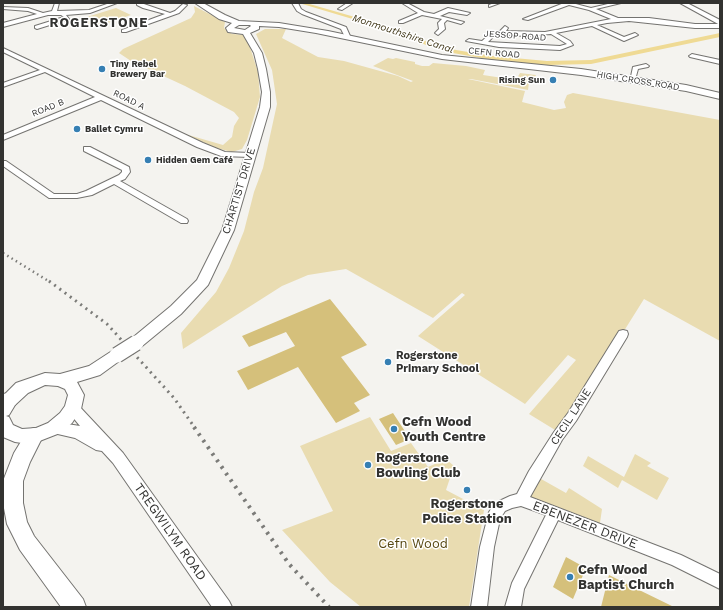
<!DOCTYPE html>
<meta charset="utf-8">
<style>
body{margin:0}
#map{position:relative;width:723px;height:610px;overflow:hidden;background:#f4f3ef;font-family:"Work Sans",sans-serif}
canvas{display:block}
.frame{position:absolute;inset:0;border:4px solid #323230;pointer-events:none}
</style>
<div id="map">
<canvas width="723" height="610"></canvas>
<div class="frame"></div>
</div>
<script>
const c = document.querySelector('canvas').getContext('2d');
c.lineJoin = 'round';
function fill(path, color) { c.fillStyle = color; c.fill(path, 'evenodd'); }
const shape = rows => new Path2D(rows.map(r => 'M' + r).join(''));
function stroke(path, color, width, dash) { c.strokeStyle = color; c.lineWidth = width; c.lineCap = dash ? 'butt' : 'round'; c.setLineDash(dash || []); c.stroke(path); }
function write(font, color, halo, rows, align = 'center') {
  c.font = font + ' "Work Sans",sans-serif'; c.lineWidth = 3; c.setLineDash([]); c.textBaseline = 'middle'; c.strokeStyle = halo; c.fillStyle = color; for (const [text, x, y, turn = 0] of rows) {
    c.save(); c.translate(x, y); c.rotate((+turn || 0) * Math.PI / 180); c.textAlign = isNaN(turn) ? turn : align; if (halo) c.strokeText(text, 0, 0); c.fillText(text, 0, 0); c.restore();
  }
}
const green = shape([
 [194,6,225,22,224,28,232,34,246,35,258,72,260,97,247,140,242,149,232,152,216,148,185,134,223,145,232,137,234,126,239,118,234,112,185,86,131,61,119,53,123,49,191,18,195,12],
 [116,8,131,15,96,27,77,20],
 [265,29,286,29,282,38,318,57,344,61,398,76,411,82,413,81,373,66,388,58,393,59,396,58,415,62,415,64,422,66,429,66,433,63,466,66,485,70,483,75,516,80,520,73,536,75,533,82,529,82,528,90,471,79,468,79,525,91,522,102,554,110,566,108,564,102,567,95,573,93,720,120,720,341,644,299,560,433,529,414,576,360,568,355,525,404,418,336,465,295,462,293,433,318,346,269,308,275,282,286,183,349,181,333,216,292,229,268,244,231,254,192,263,168,277,104,272,70,256,34],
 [370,417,391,451,411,443,428,467,446,459,454,466,446,490,484,510,469,607,361,607,330,582,282,530,333,511,300,446],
 [635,454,651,463,647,466,669,478,657,500,622,480,618,488,583,466,588,456,624,477],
 [534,475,566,493,569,488,602,509,599,530,524,495]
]);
const canal = shape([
 [299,3,306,3,400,30,430,43,456,50,492,56,547,61,591,60,720,33,720,37,591,64,547,65,492,60,453,53,426,45,396,32,299,3]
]);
const building = shape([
 [330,299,367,345,341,357,370,395,354,403,360,411,336,423,298,367,248,390,237,371,295,346,286,332,249,347,242,336],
 [393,413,410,439,396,445,379,419],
 [566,557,586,568,573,599,553,587],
 [609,575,633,587,674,607,601,607]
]);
const minor = shape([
 [55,3,59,3,57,11,89,10,110,3,117,3,90,13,66,15,69,19,37,29,35,28,35,26,64,17,61,15,48,15,3,27,3,23,37,14,28,11,3,9,3,7,28,8,43,13,52,11,55,3],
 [137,3,141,3,170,13,175,11,183,4,187,5,179,13,126,32,122,32,122,30,165,14,143,8,137,5,137,3],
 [347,3,353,3,342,10,338,9,347,3],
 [402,3,407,3,424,12,434,14,448,8,470,13,467,15,449,12,440,16,464,22,461,24,447,20,444,23,445,29,438,35,435,33,439,29,438,23,442,19,422,15,403,23,399,23,399,21,418,13,402,3],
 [494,3,500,3,489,7,489,5,494,3],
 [564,3,572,3,591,8,612,3,621,3,596,9,618,18,649,18,695,24,720,24,720,28,695,28,629,21,607,23,597,25,624,37,635,33,638,35,624,41,592,26,556,33,570,41,573,45,560,50,499,47,466,41,469,39,482,41,490,34,500,31,505,26,508,28,506,31,545,32,611,19,589,10,569,5,528,20,523,19,564,3],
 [502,34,524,36,551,34,567,44,560,46,488,42,494,36,502,34],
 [3,48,203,143,225,152,250,153,254,155,250,157,221,156,197,147,101,100,3,140,3,135,95,97,45,72,3,87,3,83,40,70,3,52,3,48],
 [692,54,720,60,720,64,690,57,689,56,692,54],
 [646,64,649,66,648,67,638,69,635,80,630,81,633,67,646,64],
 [84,147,90,147,129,167,130,172,125,179,120,181,187,219,188,221,187,223,181,223,114,184,92,195,77,198,49,198,3,166,3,161,6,161,54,194,77,194,86,191,119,175,122,172,122,170,84,151,84,147],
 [623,330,627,331,628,334,627,337,576,421,562,440,530,497,681,555,720,574,720,589,672,565,558,520,524,589,521,607,505,607,512,583,546,515,521,506,512,508,505,511,500,519,494,547,487,607,471,607,480,547,489,512,495,503,510,496,517,494,529,471,554,432,568,413,619,331,623,330]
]);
const tertiary = shape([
 [292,3,298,3,301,9,306,12,346,27,350,36,345,37,341,29,302,14,297,11,292,3],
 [680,3,687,3,720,20,720,25,680,3],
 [73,403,78,405,123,453,229,601,232,607,212,607,113,463,102,451,96,450,75,438,49,432,47,428,49,424,54,422,80,426,66,409,68,405,73,403]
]);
const secondary = shape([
 [195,3,203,3,225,15,239,21,279,23,328,31,442,55,581,69,686,85,720,93,720,99,686,91,581,75,442,59,316,33,279,27,259,26,259,29,250,33,262,53,266,69,270,92,270,107,234,230,208,285,181,314,141,347,136,349,131,347,129,343,131,339,171,306,197,280,222,230,260,107,262,92,258,69,254,53,243,34,228,32,226,28,232,23,219,19,195,3],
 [239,25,250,25,251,26,245,30,234,28,239,25],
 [117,349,122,351,125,355,122,359,100,375,77,382,84,395,81,409,72,423,60,433,37,442,22,443,15,442,3,437,3,396,16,383,45,373,60,374,89,366,112,351,117,349],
 [45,385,58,386,65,389,68,395,65,406,60,413,48,423,36,428,22,429,13,425,9,417,6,416,9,415,15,405,28,393,45,385]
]);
const primary = shape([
 [9,393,15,395,18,400,15,405,3,408,3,394,9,393],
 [34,428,40,430,43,436,30,462,23,481,23,503,27,522,34,536,83,599,86,607,61,607,20,550,7,524,3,503,3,481,14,453,28,430,34,428]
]);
const railFar2 = shape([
 [3,253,50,282]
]);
const railFar1 = shape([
 [49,281,107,324,174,398,195,428]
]);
const rail = shape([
 [194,427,289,564,329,607]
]);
const secondaryBridge = shape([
 [117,355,136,343]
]);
const markers = [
 [102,69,4,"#367fb3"],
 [553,80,4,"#367fb3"],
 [77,129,4,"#367fb3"],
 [148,160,4,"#367fb3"],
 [388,362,4,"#367fb3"],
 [394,429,4,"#367fb3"],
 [368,465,4,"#367fb3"],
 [467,490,4,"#367fb3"],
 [570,577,4,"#367fb3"]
];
const farStreetnames = [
 ["JESSOP ROAD",515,36,4],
 ["CEFN ROAD",494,53,5],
 ["HIGH CROSS ROAD",638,81,9],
 ["ROAD A",129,100,26],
 ["ROAD B",48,108,-22]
];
const farPoinames = [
 ["Tiny Rebel",110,64],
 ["Brewery Bar",110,74],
 ["Rising Sun",545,80,"right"],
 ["Ballet Cymru",85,129],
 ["Hidden Gem Café",156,160]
];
const farWaternames = [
 ["Monmouthshire Canal",403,34,18]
];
const streetNames = [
 ["CHARTIST DRIVE",239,191,-73],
 ["CECIL LANE",571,417,-57]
];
const poiNames = [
 ["Rogerstone",396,356],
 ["Primary School",396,369]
];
const farDistrictnames = [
 ["ROGERSTONE",99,23]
];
const nearPoinames = [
 ["Cefn Wood",402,422],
 ["Youth Centre",402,437],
 ["Rogerstone",376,458],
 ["Bowling Club",376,473],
 ["Rogerstone",467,504,"center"],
 ["Police Station",467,519,"center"],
 ["Cefn Wood",578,570],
 ["Baptist Church",578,585]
];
const nearStreetnames = [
 ["EBENEZER DRIVE",585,525,21],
 ["TREGWILYM ROAD",170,532,55]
];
const nearParknames = [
 ["Cefn Wood",413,544]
];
fill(green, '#e9dcb1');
fill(canal, '#efda94');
fill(building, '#d5c07b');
stroke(minor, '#747370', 2);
stroke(tertiary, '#747370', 2);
stroke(secondary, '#747370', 2);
stroke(primary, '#747370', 2);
fill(minor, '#fff');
fill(tertiary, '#fff');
fill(secondary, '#fff');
fill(primary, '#fff');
stroke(railFar2, '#7b7b78', 2.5, [1.5, 3.5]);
stroke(railFar1, '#7b7b78', 3, [2, 4.5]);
stroke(rail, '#7b7b78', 4, [2.5, 5.5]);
stroke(secondaryBridge, '#747370', 17, []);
stroke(secondaryBridge, '#fff', 15);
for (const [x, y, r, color] of markers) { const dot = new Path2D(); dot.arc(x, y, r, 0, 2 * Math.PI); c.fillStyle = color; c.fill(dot); stroke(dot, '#fff', 1.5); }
write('9px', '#323230', '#fff', farStreetnames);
write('bold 9px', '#323230', '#fff', farPoinames, 'left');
write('italic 10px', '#403718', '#fff', farWaternames);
write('11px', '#323230', '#fff', streetNames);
write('bold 11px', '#323230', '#fff', poiNames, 'left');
c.letterSpacing = '1px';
write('bold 13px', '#323230', '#fff', farDistrictnames);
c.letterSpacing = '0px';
write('bold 13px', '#323230', '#fff', nearPoinames, 'left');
write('13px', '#323230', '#fff', nearStreetnames);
write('13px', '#554610', '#fff', nearParknames);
</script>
